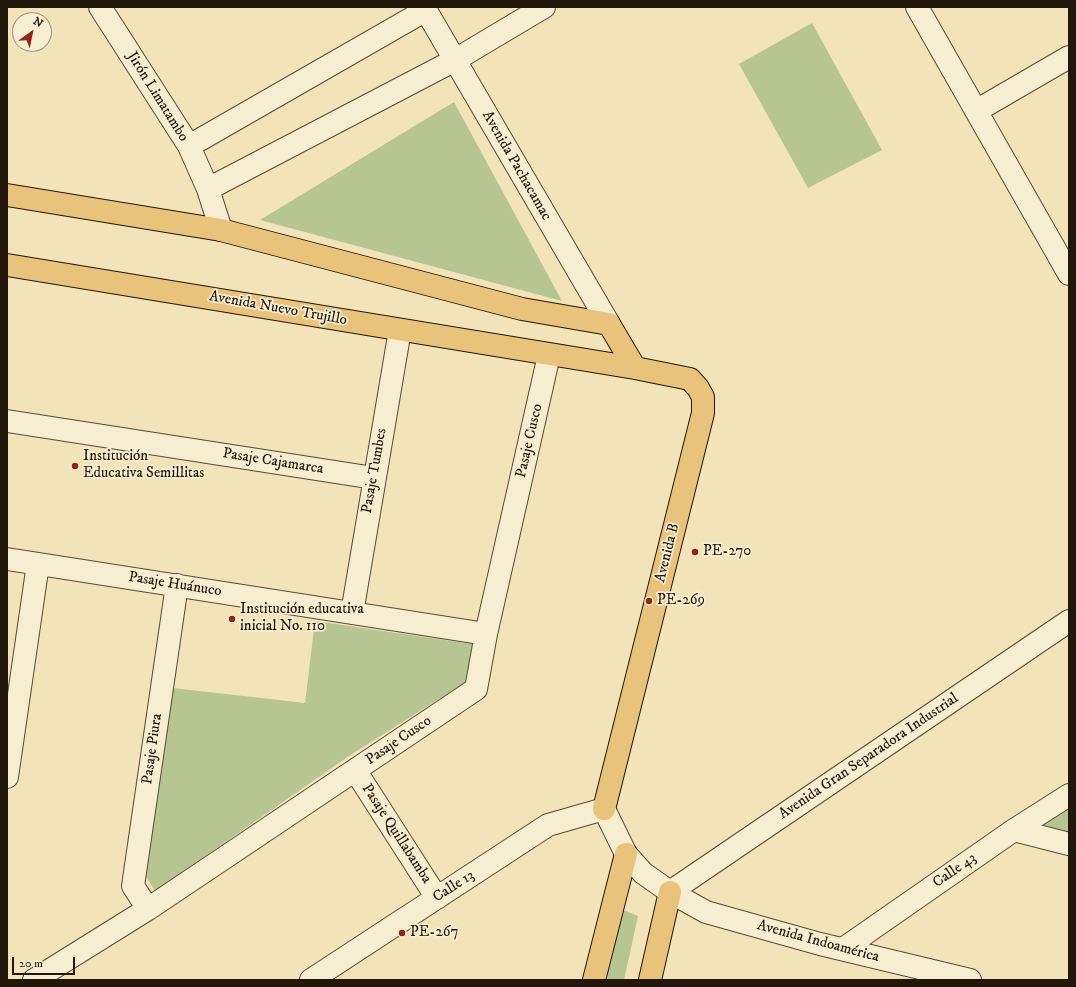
<!DOCTYPE html>
<meta charset="utf-8">
<style>
body{margin:0}
#map{position:relative;width:1076px;height:987px;overflow:hidden;background:#f2e4b8;font-family:"IM FELL DW Pica",serif}
canvas{display:block}
.frame{position:absolute;inset:0;border:8px solid #23160a;pointer-events:none}
.north{position:absolute;left:12px;top:12px;width:40px;height:40px;box-sizing:border-box;background:#f7edd1;border:1px solid #a29781;border-radius:50%;rotate:33deg;font-size:11px;font-weight:700;line-height:16px;text-align:center;color:#23160a}
.north::after{content:'';display:block;margin:auto;width:14px;height:18px;background:#8f2418;clip-path:polygon(50% 0,100% 100%,50% 72%,0 100%)}
.scale{position:absolute;left:12px;top:957px;width:63px;height:18px;box-sizing:border-box;border:2px solid #23160a;border-top:0;padding-left:5px;font-size:12px;line-height:14px;white-space:nowrap;color:#23160a;-webkit-text-stroke:3px #f7edd1;paint-order:stroke}
</style>
<div id="map">
<canvas width="1076" height="987"></canvas>
<div class="frame"></div>
<div class="north">N</div>
<div class="scale">20 m</div>
</div>
<script>
const c = document.querySelector('canvas').getContext('2d');
c.lineJoin = 'round';
function fill(path, color) { c.fillStyle = color; c.fill(path, 'evenodd'); }
const shape = rows => new Path2D(rows.map(r => 'M' + r).join(''));
function stroke(path, color, width, dash) { c.strokeStyle = color; c.lineWidth = width; c.lineCap = dash ? 'butt' : 'round'; c.setLineDash(dash || []); c.stroke(path); }
function write(font, color, halo, rows, align = 'center') {
  c.font = font + ' "IM FELL DW Pica",serif'; c.lineWidth = 3.5; c.setLineDash([]); c.textBaseline = 'middle'; c.strokeStyle = halo; c.fillStyle = color; for (const [text, x, y, turn = 0] of rows) {
    c.save(); c.translate(x, y); c.rotate((+turn || 0) * Math.PI / 180); c.textAlign = isNaN(turn) ? turn : align; if (halo) c.strokeText(text, 0, 0); c.fillText(text, 0, 0); c.restore();
  }
}
const green = shape([
 [812,23,882,150,808,188,739,64],
 [454,102,562,301,260,220],
 [315,621,472,644,467,681,349,756,155,891,145,875,173,688,305,703],
 [1069,807,1069,836,1037,827],
 [621,909,638,916,624,980,605,980]
]);
const minor = shape([
 [100,7,189,146,208,189],
 [424,7,609,324],
 [917,7,1069,274],
 [976,111,1069,57],
 [189,146,426,10],
 [221,230,208,189,455,60,544,7],
 [7,421,374,478],
 [7,559,486,634],
 [352,613,400,330],
 [355,770,437,898],
 [7,777,38,564],
 [1014,830,1069,844],
 [670,892,1069,621],
 [148,909,133,886,177,585],
 [843,949,1014,830,1069,795],
 [34,980,148,909,476,689,486,634,549,355],
 [311,980,548,825,604,809,626,854,643,873,670,892,706,912,820,944,970,980]
]);
const major = shape([
 [7,195,221,230,522,309,609,324,635,368],
 [7,265,635,368,690,379,698,388,703,397,703,413,604,809],
 [594,980,626,854],
 [650,980,670,892]
]);
const markers = [
 [75,466,4,"#8f2418"],
 [695,552,4,"#8f2418"],
 [649,601,4,"#8f2418"],
 [232,619,4,"#8f2418"],
 [402,933,4,"#8f2418"]
];
const streetNames = [
 ["Jirón Limatambo",157,97,58],
 ["Avenida Pachacamac",516,166,60],
 ["Avenida Nuevo Trujillo",278,309,10],
 ["Pasaje Cusco",530,441,-77],
 ["Pasaje Cajamarca",273,462,9],
 ["Pasaje Tumbes",375,471,-80],
 ["Avenida B",668,553,-76],
 ["Pasaje Huánuco",175,585,9],
 ["Pasaje Cusco",399,741,-34],
 ["Pasaje Piura",153,749,-82],
 ["Avenida Gran Separadora Industrial",869,757,-34],
 ["Pasaje Quillabamba",396,834,57],
 ["Calle 43",955,871,-35],
 ["Calle 13",454,887,-33],
 ["Avenida Indoamérica",818,942,15]
];
const poiNames = [
 ["Institución",83,457],
 ["Educativa Semillitas",83,474],
 ["PE-270",703,552],
 ["PE-269",657,601],
 ["Institución educativa",240,610],
 ["inicial No. 110",240,627],
 ["PE-267",410,933]
];
fill(green, '#b7c592');
stroke(minor, '#574a36', 24);
stroke(major, '#23160a', 24);
stroke(minor, '#f7edd1', 22);
stroke(major, '#e9c27c', 22);
for (const [x, y, r, color] of markers) { const dot = new Path2D(); dot.arc(x, y, r, 0, 2 * Math.PI); c.fillStyle = color; c.fill(dot); stroke(dot, '#f7edd1', 1.5); }
write('15px', '#23160a', '#f7edd1', streetNames);
write('15px', '#23160a', '#f7edd1', poiNames, 'left');
</script>
